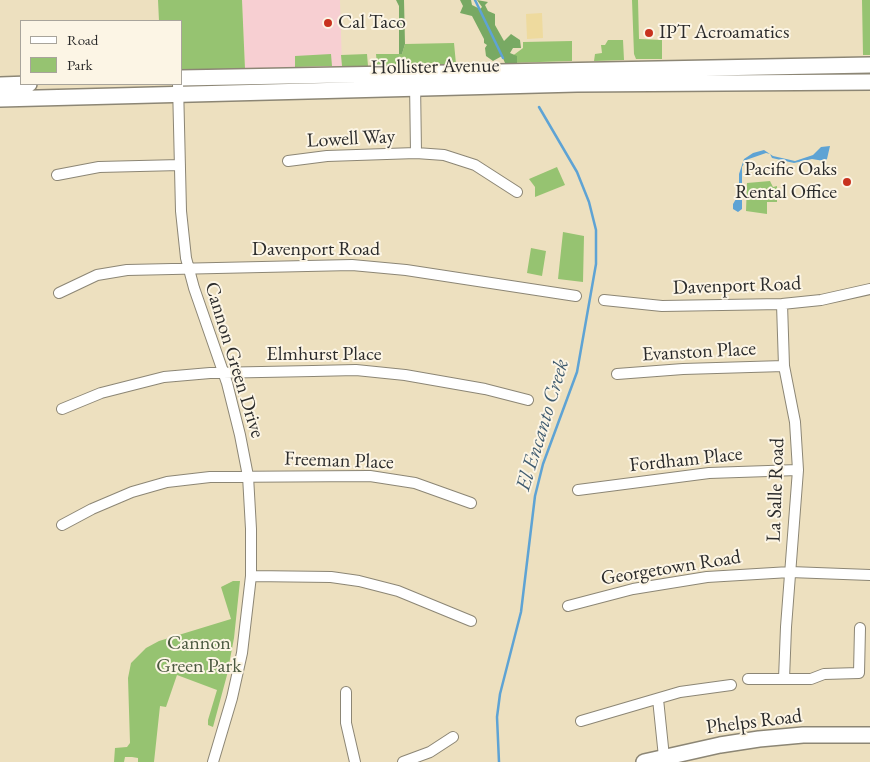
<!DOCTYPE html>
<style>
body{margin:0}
#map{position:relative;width:870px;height:762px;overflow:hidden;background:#ede0bf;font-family:"EB Garamond",serif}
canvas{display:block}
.legend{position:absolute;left:20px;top:20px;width:162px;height:65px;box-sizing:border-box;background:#fcf5e5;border:1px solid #a8a49b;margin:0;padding:6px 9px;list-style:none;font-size:15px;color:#2b2b2b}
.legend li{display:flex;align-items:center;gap:10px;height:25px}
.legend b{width:25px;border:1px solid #a8a49b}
</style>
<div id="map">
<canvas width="870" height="762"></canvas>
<ul class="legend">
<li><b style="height:6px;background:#fff"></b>Road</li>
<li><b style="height:14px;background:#96c371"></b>Park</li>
</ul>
</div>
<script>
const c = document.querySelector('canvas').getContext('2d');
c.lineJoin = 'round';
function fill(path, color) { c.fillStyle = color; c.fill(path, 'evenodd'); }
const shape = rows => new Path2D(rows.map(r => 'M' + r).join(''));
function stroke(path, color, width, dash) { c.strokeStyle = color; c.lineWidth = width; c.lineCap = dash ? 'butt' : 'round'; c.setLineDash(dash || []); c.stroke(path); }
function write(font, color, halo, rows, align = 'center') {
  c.font = font + ' "EB Garamond",serif'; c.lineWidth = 4; c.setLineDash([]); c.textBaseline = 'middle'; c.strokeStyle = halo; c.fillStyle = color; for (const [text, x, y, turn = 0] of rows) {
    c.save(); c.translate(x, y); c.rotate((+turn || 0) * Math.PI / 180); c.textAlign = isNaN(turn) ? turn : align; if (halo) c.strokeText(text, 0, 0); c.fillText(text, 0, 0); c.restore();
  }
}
const built = shape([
 [242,0,340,0,342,66,245,69]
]);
const green = shape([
 [158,0,242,0,245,69,181,70,181,21,159,21],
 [632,0,638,0,639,39,662,40,662,59,636,59,634,54],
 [862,0,870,0,870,55,863,55],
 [608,40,623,40,624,60,594,61,595,54,602,53,601,45,605,45],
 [572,41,572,61,507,63,507,60,523,48,523,42],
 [454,43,456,64,377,65,376,54,402,54,405,44],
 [331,54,332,66,295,67,295,56],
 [367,54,368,66,342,66,341,55],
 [557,167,565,185,535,197,535,187,529,179],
 [770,181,773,187,777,186,777,202,767,202,767,214,746,211,747,183],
 [563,232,584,236,583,282,558,279],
 [531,248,546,251,542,276,527,273],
 [233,581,240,581,234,638,227,675,213,727,208,725,208,720,217,690,177,675,166,707,160,706,154,762,138,762,138,758,132,757,125,757,124,762,114,762,115,748,127,747,130,743,128,678,131,663,146,648,159,641,231,619,221,587]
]);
const forest = shape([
 [396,0,404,0,405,44,402,54,399,54,399,6],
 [460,0,471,0,472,5,480,9,482,7,477,0,488,2,485,5,488,11,495,14,495,25,504,41,511,34,520,40,521,48,513,48,510,53,517,56,517,64,511,66,505,63,502,56,493,61,486,56,485,48,487,45,484,43,484,39,472,16,460,13,463,6]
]);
const sand = shape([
 [542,13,543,38,527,39,526,14]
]);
const water = shape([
 [830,146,827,159,824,161,812,159,794,163,772,158,770,154,766,153,746,160,742,167,742,209,738,212,733,209,733,204,739,194,739,174,744,159,753,153,764,150,773,156,795,161,813,155,821,147]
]);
const stream = shape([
 [475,0,503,58],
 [499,762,497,717,500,694,521,612,535,496,543,464,577,372,596,264,596,230,589,202,577,172,539,107]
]);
const street = shape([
 [415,82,416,153],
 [178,84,181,211,186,258,194,288,227,383,240,435,248,476,251,529,251,576,242,653,232,698,213,762],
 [288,161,327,156,416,153,444,155,475,165,517,192],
 [57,175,99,167,180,165],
 [59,293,97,275,127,270,352,265,406,270,576,296],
 [604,300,662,306,782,304,821,300,870,289],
 [782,304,784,366,795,422,798,470,786,627,784,679],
 [617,374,683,369,784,366],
 [62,409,101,393,164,377,210,373,313,371,356,370,405,375,485,389,528,400],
 [578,490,709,473,798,470],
 [62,525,92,509,132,492,167,482,210,477,370,476,415,483,471,503],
 [251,576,331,577,359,581,398,591,471,621],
 [568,606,633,589,707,577,790,572,870,575],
 [748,679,811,679,824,674,859,673,860,628],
 [346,692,346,723,355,762],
 [658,699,664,757],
 [581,721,680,692,731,685],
 [403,762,430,752,453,737]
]);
const secondary = shape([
 [181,78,870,65],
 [0,85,29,84],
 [0,99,577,84,870,82],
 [644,762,720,745,759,739,803,735,870,735]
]);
const markers = [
 [328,23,5,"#c8321e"],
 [649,33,5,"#c8321e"],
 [847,182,5,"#c8321e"]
];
const poiNames = [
 ["Cal Taco",338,23],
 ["IPT Acroamatics",659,33],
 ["Pacific Oaks",837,170,"right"],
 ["Rental Office",837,193,"right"]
];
const streetNames = [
 ["Hollister Avenue",435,67,-1],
 ["Lowell Way",351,139,-3],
 ["Davenport Road",316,250],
 ["Davenport Road",737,286,-2],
 ["Evanston Place",699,352,-3],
 ["Elmhurst Place",324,355],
 ["Cannon Green Drive",234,360,73],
 ["Fordham Place",686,460,-6],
 ["Freeman Place",339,461,2],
 ["La Salle Road",776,490,-88],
 ["Georgetown Road",671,568,-9],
 ["Phelps Road",754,722,-7]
];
const parkNames = [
 ["Cannon",199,644],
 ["Green Park",199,667]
];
const waterNames = [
 ["El Encanto Creek",543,425,-73]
];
fill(built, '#f7cfd2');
fill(green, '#96c371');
fill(forest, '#78a963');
fill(sand, '#eeda9e');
fill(water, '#5ea3d4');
stroke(stream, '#5ea3d4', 2.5);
stroke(street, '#8c8675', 12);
stroke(secondary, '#8c8675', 18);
stroke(street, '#fff', 10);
stroke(secondary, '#fff', 15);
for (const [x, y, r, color] of markers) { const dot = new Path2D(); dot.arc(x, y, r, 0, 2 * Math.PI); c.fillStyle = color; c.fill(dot); stroke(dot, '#fcf5e5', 2); }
write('20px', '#2b2b2b', '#fcf5e5', poiNames, 'left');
write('20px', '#2b2b2b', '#fcf5e5', streetNames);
write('20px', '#4b5940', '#fcf5e5', parkNames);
write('italic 21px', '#3f5b6f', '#fcf5e5', waterNames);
</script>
